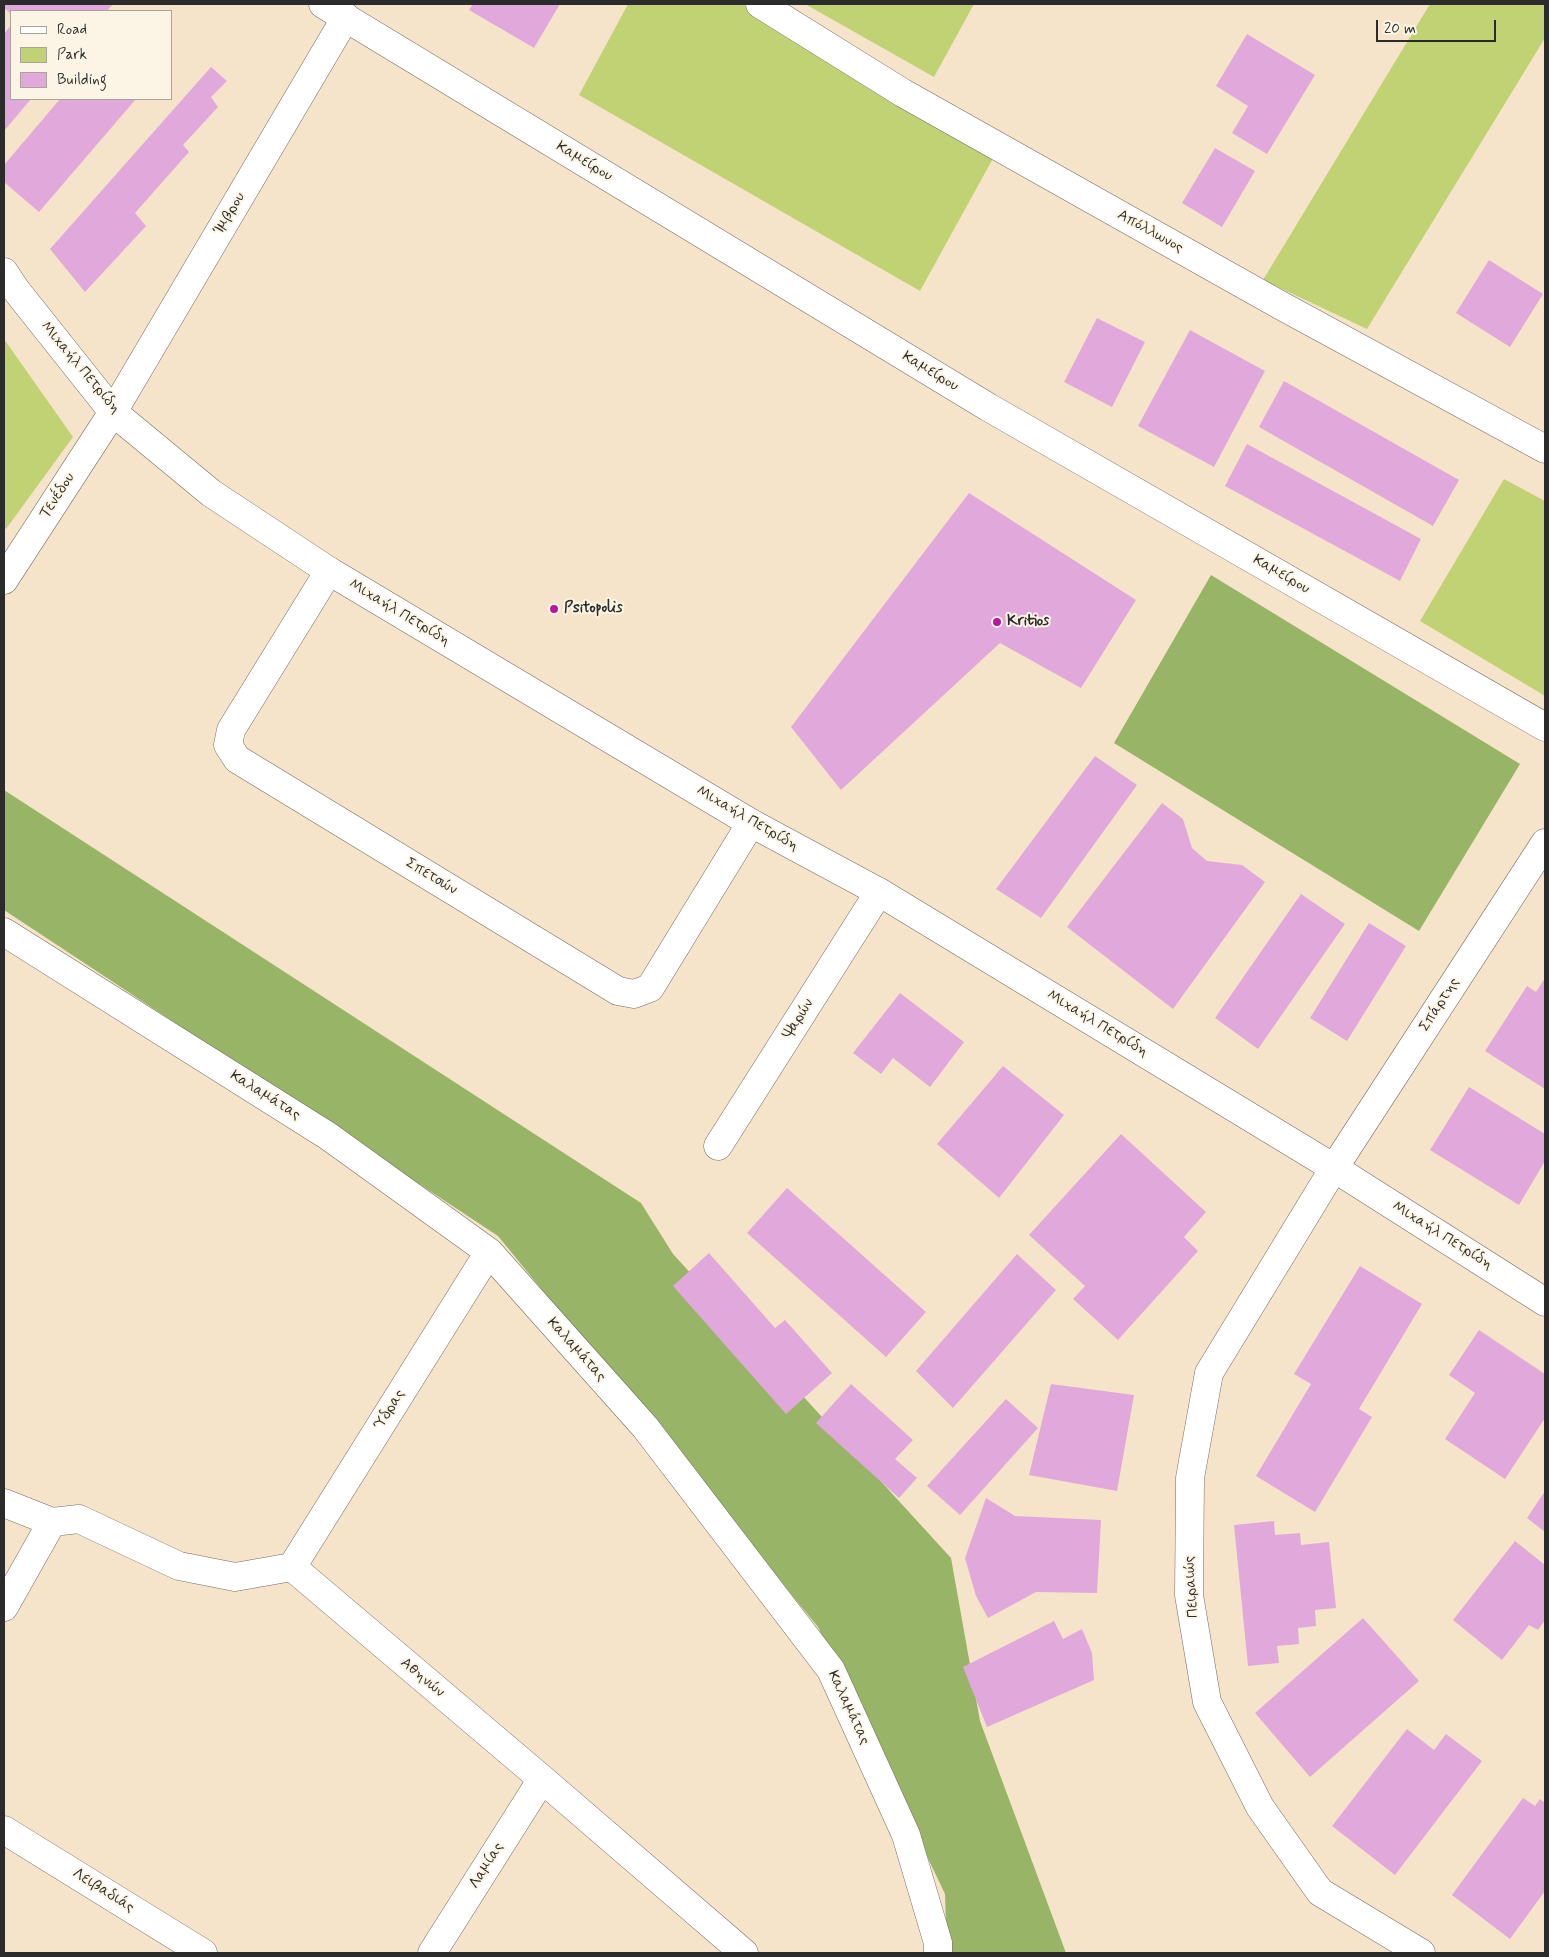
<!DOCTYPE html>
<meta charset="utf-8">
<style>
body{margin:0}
#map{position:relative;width:1549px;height:1957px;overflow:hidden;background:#f6e4ca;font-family:Mynerve,sans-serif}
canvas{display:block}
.frame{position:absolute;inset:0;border:5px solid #2b2b2b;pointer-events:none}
.legend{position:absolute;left:10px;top:10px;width:162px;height:90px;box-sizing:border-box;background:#fcf5e5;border:1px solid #a8a49b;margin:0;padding:6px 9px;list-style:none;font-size:15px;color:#2b2b2b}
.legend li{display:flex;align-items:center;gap:10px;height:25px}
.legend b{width:25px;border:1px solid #a8a49b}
.scale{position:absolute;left:1376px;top:20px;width:120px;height:22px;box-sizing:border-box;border:2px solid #2b2b2b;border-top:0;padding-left:6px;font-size:15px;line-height:18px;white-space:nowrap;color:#2b2b2b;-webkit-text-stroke:4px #fcf5e5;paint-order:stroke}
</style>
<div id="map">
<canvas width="1549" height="1957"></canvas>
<div class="frame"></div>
<ul class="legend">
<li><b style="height:6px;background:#fff"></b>Road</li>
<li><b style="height:14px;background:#c1d275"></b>Park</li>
<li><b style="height:14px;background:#e1a9db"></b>Building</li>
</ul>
<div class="scale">20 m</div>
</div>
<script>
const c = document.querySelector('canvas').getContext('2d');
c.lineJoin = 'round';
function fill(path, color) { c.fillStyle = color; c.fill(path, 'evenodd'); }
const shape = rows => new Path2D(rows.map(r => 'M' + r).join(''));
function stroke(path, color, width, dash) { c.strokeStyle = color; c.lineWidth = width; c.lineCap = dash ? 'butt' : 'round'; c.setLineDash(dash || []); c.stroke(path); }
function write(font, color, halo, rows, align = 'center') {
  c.font = font + ' Mynerve,sans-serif'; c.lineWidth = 4; c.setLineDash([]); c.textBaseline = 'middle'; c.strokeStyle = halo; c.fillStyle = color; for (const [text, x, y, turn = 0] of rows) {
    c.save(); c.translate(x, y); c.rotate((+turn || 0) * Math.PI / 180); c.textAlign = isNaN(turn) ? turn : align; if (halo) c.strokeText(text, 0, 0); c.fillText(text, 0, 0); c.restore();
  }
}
const green = shape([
 [628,4,742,4,996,153,920,291,579,95],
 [805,4,974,4,934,77],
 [1430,4,1545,4,1545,38,1367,329,1263,280],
 [4,339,73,437,6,529,4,527],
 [1504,479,1545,501,1545,696,1420,621]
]);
const forest = shape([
 [1211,575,1520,764,1419,931,1114,743],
 [4,790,641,1203,673,1254,951,1558,980,1721,1066,1953,947,1953,945,1894,818,1627,498,1236,4,910]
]);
const building = shape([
 [4,4,113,4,107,11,11,11,11,14,4,8],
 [473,4,560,4,534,48,469,10],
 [11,25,11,99,31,99,4,131,4,34],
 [1247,34,1315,75,1267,154,1232,133,1248,106,1216,86],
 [211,67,227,81,211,97,218,107,183,145,189,152,135,213,146,226,85,292,50,249],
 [60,99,136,99,39,212,4,182,4,165],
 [1215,148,1255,171,1222,227,1182,203],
 [1489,260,1543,294,1510,347,1456,313],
 [1097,318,1145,342,1112,407,1064,382],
 [1190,330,1265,371,1214,467,1138,426],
 [1284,381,1459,480,1433,526,1259,427],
 [1247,444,1421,539,1400,581,1225,486],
 [969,493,1136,600,1081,688,1000,643,841,790,791,727],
 [1095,756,1137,785,1041,918,996,889],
 [1162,803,1183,819,1192,848,1207,861,1242,865,1265,882,1173,1009,1067,927],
 [1301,894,1345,924,1258,1049,1215,1018],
 [1369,923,1406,946,1347,1041,1310,1018],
 [1545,978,1545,1089,1485,1051,1527,986,1536,992],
 [900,993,964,1042,930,1087,893,1058,881,1074,853,1053],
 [1003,1066,1064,1115,999,1198,937,1144],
 [1469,1087,1545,1134,1545,1161,1519,1205,1430,1150],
 [1121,1134,1206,1212,1184,1237,1198,1251,1118,1340,1073,1299,1085,1286,1029,1235],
 [787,1188,926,1312,886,1357,747,1233],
 [709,1253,775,1328,785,1320,832,1373,786,1414,673,1286],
 [1017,1254,1056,1290,953,1408,916,1371],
 [1360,1266,1422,1304,1359,1409,1372,1417,1315,1512,1256,1476,1311,1384,1294,1374],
 [1479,1330,1545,1374,1545,1418,1505,1479,1445,1439,1475,1393,1449,1375],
 [851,1384,913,1440,895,1459,917,1478,899,1498,816,1423],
 [1051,1384,1134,1395,1117,1491,1029,1475],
 [1006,1399,1038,1428,960,1515,927,1486],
 [1545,1491,1545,1532,1527,1518],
 [986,1498,1015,1516,1101,1520,1097,1593,1036,1592,988,1618,976,1596,965,1558],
 [1274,1521,1275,1535,1300,1533,1301,1545,1329,1542,1336,1608,1315,1610,1316,1626,1298,1628,1299,1644,1277,1646,1279,1663,1248,1666,1234,1525],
 [1515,1541,1545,1565,1545,1620,1538,1630,1529,1625,1502,1660,1453,1620],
 [1363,1618,1419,1681,1310,1777,1255,1713],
 [1054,1621,1063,1639,1082,1629,1092,1653,1094,1680,987,1727,963,1667],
 [1407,1729,1434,1750,1446,1734,1482,1761,1395,1875,1332,1826],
 [1523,1798,1535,1806,1540,1799,1545,1803,1545,1891,1510,1939,1452,1895]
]);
const street = shape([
 [323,4,988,407,1545,727],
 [760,4,903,93,1280,305,1545,449],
 [329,571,231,730,228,745,237,759,618,991,634,994,650,988,751,823],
 [4,580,113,412,346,17],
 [4,932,328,1136,489,1252,645,1427,831,1670,906,1835,938,1943,938,1953],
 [718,1146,879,892],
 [4,1503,52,1522,79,1519,179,1566,235,1577,292,1567,542,1779,744,1953],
 [292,1567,489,1252],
 [4,1607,52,1522],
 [4,1830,203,1953],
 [432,1953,542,1779],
 [1421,1953,1320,1892,1260,1807,1207,1702,1189,1595,1190,1478,1209,1373,1334,1168,1545,843]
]);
const secondary = shape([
 [4,272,16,290,113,412,211,493,329,571,751,823,879,892,1334,1168,1545,1302]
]);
const markers = [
 [554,609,5,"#b5179e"],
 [997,622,5,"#b5179e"]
];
const streetNames = [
 ["Καμείρου",584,162,31],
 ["Ίμβρου",230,214,-59],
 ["Απόλλωνος",1150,232,29],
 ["Μιχαήλ Πετρίδη",80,368,50],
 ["Καμείρου",930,372,31],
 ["Τενέδου",58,496,-57],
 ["Καμείρου",1281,575,30],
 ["Μιχαήλ Πετρίδη",399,613,31],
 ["Μιχαήλ Πετρίδη",747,819,30],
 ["Σπετσών",431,877,31],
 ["Σπάρτης",1440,1005,-57],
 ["Ψαρών",799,1019,-58],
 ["Μιχαήλ Πετρίδη",1097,1024,31],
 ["Καλαμάτας",265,1096,32],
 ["Μιχαήλ Πετρίδη",1442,1236,32],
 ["Καλαμάτας",576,1350,48],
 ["Ύδρας",390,1410,-58],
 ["Πειραιώς",1192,1587,-94],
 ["Αθηνών",422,1678,40],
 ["Καλαμάτας",848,1708,65],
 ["Λαμίας",487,1866,-58],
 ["Λειβαδιάς",103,1891,32]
];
const poiNames = [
 ["Psitopolis",564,609],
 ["Kritios",1007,622]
];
fill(green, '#c1d275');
fill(forest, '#98b466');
fill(building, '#e1a9db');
stroke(street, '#726c63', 29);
stroke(secondary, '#726c63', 29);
stroke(street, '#fff', 28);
stroke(secondary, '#fff', 28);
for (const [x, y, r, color] of markers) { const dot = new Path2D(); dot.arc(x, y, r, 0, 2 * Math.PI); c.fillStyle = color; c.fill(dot); stroke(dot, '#fcf5e5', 2); }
write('15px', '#2b2b2b', '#fcf5e5', streetNames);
write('bold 15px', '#2b2b2b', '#fcf5e5', poiNames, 'left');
</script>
